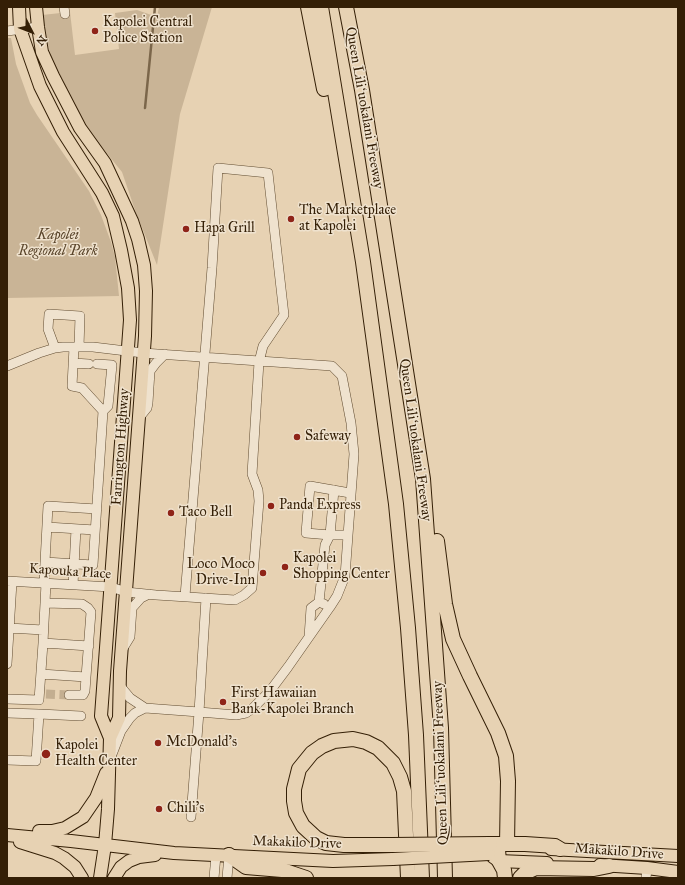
<!DOCTYPE html>
<meta charset="utf-8">
<style>
body{margin:0}
#map{position:relative;width:685px;height:885px;overflow:hidden;background:#e7d2b3;font-family:"IM FELL Great Primer",serif}
canvas{display:block}
.frame{position:absolute;inset:0;border:8px solid #341f06;pointer-events:none}
.north{position:absolute;left:12px;top:12px;width:40px;height:40px;-webkit-text-stroke:3px #efe2ce;paint-order:stroke;rotate:132deg;font-size:11px;font-weight:700;line-height:16px;text-align:center;color:#341f06}
.north::after{content:'';display:block;margin:auto;width:14px;height:18px;background:#341f06;clip-path:polygon(50% 0,100% 100%,50% 72%,0 100%)}
</style>
<div id="map">
<canvas width="685" height="885"></canvas>
<div class="frame"></div>
<div class="north">N</div>
</div>
<script>
const c = document.querySelector('canvas').getContext('2d');
c.lineJoin = 'round';
function fill(path, color) { c.fillStyle = color; c.fill(path, 'evenodd'); }
const shape = rows => new Path2D(rows.map(r => 'M' + r).join(''));
function stroke(path, color, width, dash) { c.strokeStyle = color; c.lineWidth = width; c.lineCap = dash ? 'butt' : 'round'; c.setLineDash(dash || []); c.stroke(path); }
function write(font, color, halo, rows, align = 'center') {
  c.font = font + ' "IM FELL Great Primer",serif'; c.lineWidth = 3; c.setLineDash([]); c.textBaseline = 'middle'; c.strokeStyle = halo; c.fillStyle = color; for (const [text, x, y, turn = 0] of rows) {
    c.save(); c.translate(x, y); c.rotate((+turn || 0) * Math.PI / 180); c.textAlign = isNaN(turn) ? turn : align; if (halo) c.strokeText(text, 0, 0); c.fillText(text, 0, 0); c.restore();
  }
}
const green = shape([
 [159,7,212,7,180,114,157,265,136,213,122,172,96,140,70,100,55,68,47,43,42,15,70,12,75,55,119,49,115,13,137,10,157,17],
 [7,38,11,38,16,64,30,103,37,115,89,191,101,215,111,242,115,257,119,296,7,298]
]);
const stream = shape([
 [145,108,155,7]
]);
const minorTunnel = shape([
 [46,694,69,695]
]);
const minor = shape([
 [64,7,65,14],
 [7,31,38,27],
 [74,347,72,386,82,388,103,411,93,565,45,562,48,506,97,509],
 [55,348,48,329,49,314,80,316,79,347],
 [73,363,89,364],
 [97,364,112,365,108,406,103,411],
 [7,366,39,353,55,348,63,347,93,347,143,353,332,366,342,376,351,423,354,454,345,576,337,596,330,607,288,667,270,691,253,708,246,713,236,715,199,712,206,598],
 [139,418,147,408,148,403,150,371,156,363,165,354],
 [334,490,330,535,348,535],
 [47,527,95,530],
 [7,581,111,587,126,592,156,595,235,600,244,595,252,588,259,501,258,490,252,474,259,362,263,346,284,315,268,173,218,168,212,268,185,596],
 [44,583,45,562],
 [73,585,76,529],
 [319,602,325,545,330,535,306,533,310,486,350,493],
 [9,628,43,630],
 [309,637,311,608,319,602,324,604],
 [43,643,89,646],
 [122,650,130,637,132,608,141,598,149,594],
 [7,664,12,582],
 [41,674,86,677,91,612,88,608,82,604,45,603],
 [120,686,130,698,145,708,199,712,191,817],
 [69,695,83,695,85,691,86,677],
 [7,699,39,700,43,643,46,583],
 [7,713,39,714,36,761,7,760],
 [39,714,81,716],
 [111,757,121,731,130,718,135,713,145,708],
 [214,878,216,855],
 [227,878,229,855],
 [646,878,647,868]
]);
const major = shape([
 [19,7,20,29,40,86,63,132,102,193,113,216,121,250,128,288,130,320,101,716,110,738],
 [36,7,38,27,42,52,53,76,80,128,105,163,132,221,138,239,144,265,146,291,145,336,120,671,119,718,110,738,108,809,105,845,100,878],
 [39,831,52,831,65,828,83,817,96,798,106,773],
 [7,835,71,841,174,853,333,861,393,859],
 [20,842,55,853,64,858,75,867,82,878],
 [551,849,678,856],
 [493,857,499,861,547,863],
 [600,865,647,868,678,872],
 [114,878,121,867,129,861,139,857,155,855]
]);
const highway = shape([
 [308,7,324,89],
 [321,7,363,262,396,504,408,628,416,735,422,878],
 [346,7,362,90,423,479,441,728,445,878],
 [437,541,445,604,453,639,470,676,498,733,506,756,508,781,507,844],
 [490,844,525,844,555,846,560,849],
 [392,845,344,845,326,843,316,838,303,826,296,813,294,801,294,789,299,769,312,753,322,746,334,741,353,739,366,742,378,748,393,763,400,777,404,791,408,878],
 [498,850,499,861,504,870,505,878],
 [229,855,246,867,282,870,306,878],
 [520,878,525,873,536,868,594,869,609,866]
]);
const majorBridge = shape([
 [393,859,489,854]
]);
const highwayBridge = shape([
 [392,845,490,844]
]);
const markers = [
 [95,31,4,"#8f2418"],
 [291,219,4,"#8f2418"],
 [186,229,4,"#8f2418"],
 [297,437,4,"#8f2418"],
 [271,506,4,"#8f2418"],
 [171,513,4,"#8f2418"],
 [285,567,4,"#8f2418"],
 [263,573,4,"#8f2418"],
 [223,702,4,"#8f2418"],
 [158,743,4,"#8f2418"],
 [46,754,5,"#8f2418"],
 [159,809,4,"#8f2418"]
];
const poiNames = [
 ["Kapolei Central",103,23],
 ["Police Station",103,39],
 ["The Marketplace",299,211],
 ["at Kapolei",299,227],
 ["Hapa Grill",194,229],
 ["Safeway",305,437],
 ["Panda Express",279,506],
 ["Taco Bell",179,513],
 ["Kapolei",293,559],
 ["Shopping Center",293,575],
 ["Loco Moco",255,565,"right"],
 ["Drive-Inn",255,581,"right"],
 ["First Hawaiian",231,694],
 ["Bank-Kapolei Branch",231,710],
 ["McDonald's",166,743],
 ["Kapolei",55,746],
 ["Health Center",55,762],
 ["Chili's",167,809]
];
const streetNames = [
 ["Queen Liliʻuokalani Freeway",364,108,80],
 ["Queen Liliʻuokalani Freeway",415,440,82],
 ["Farrington Highway",121,447,-86],
 ["Kapouka Place",70,572,4],
 ["Queen Liliʻuokalani Freeway",441,763,-92],
 ["Makakilo Drive",297,843,2],
 ["Makakilo Drive",619,852,4]
];
const parkNames = [
 ["Kapolei",58,236],
 ["Regional Park",58,252]
];
fill(green, '#c9b496');
stroke(stream, '#7b664a', 2.5);
stroke(minorTunnel, '#c3ae90', 9, [9, 4.5]);
stroke(minor, '#614c31', 10);
stroke(major, '#341f06', 14);
stroke(highway, '#341f06', 16);
stroke(minor, '#efe2ce', 9);
stroke(major, '#e7d2b3', 12);
stroke(highway, '#e7d2b3', 14);
stroke(majorBridge, '#341f06', 14, []);
stroke(highwayBridge, '#341f06', 16, []);
stroke(majorBridge, '#e7d2b3', 12);
stroke(highwayBridge, '#e7d2b3', 14);
for (const [x, y, r, color] of markers) { const dot = new Path2D(); dot.arc(x, y, r, 0, 2 * Math.PI); c.fillStyle = color; c.fill(dot); stroke(dot, '#efe2ce', 1.5); }
write('14px', '#341f06', '#efe2ce', poiNames, 'left');
write('14px', '#341f06', '#efe2ce', streetNames);
write('italic 14px', '#59442a', '#efe2ce', parkNames);
</script>
